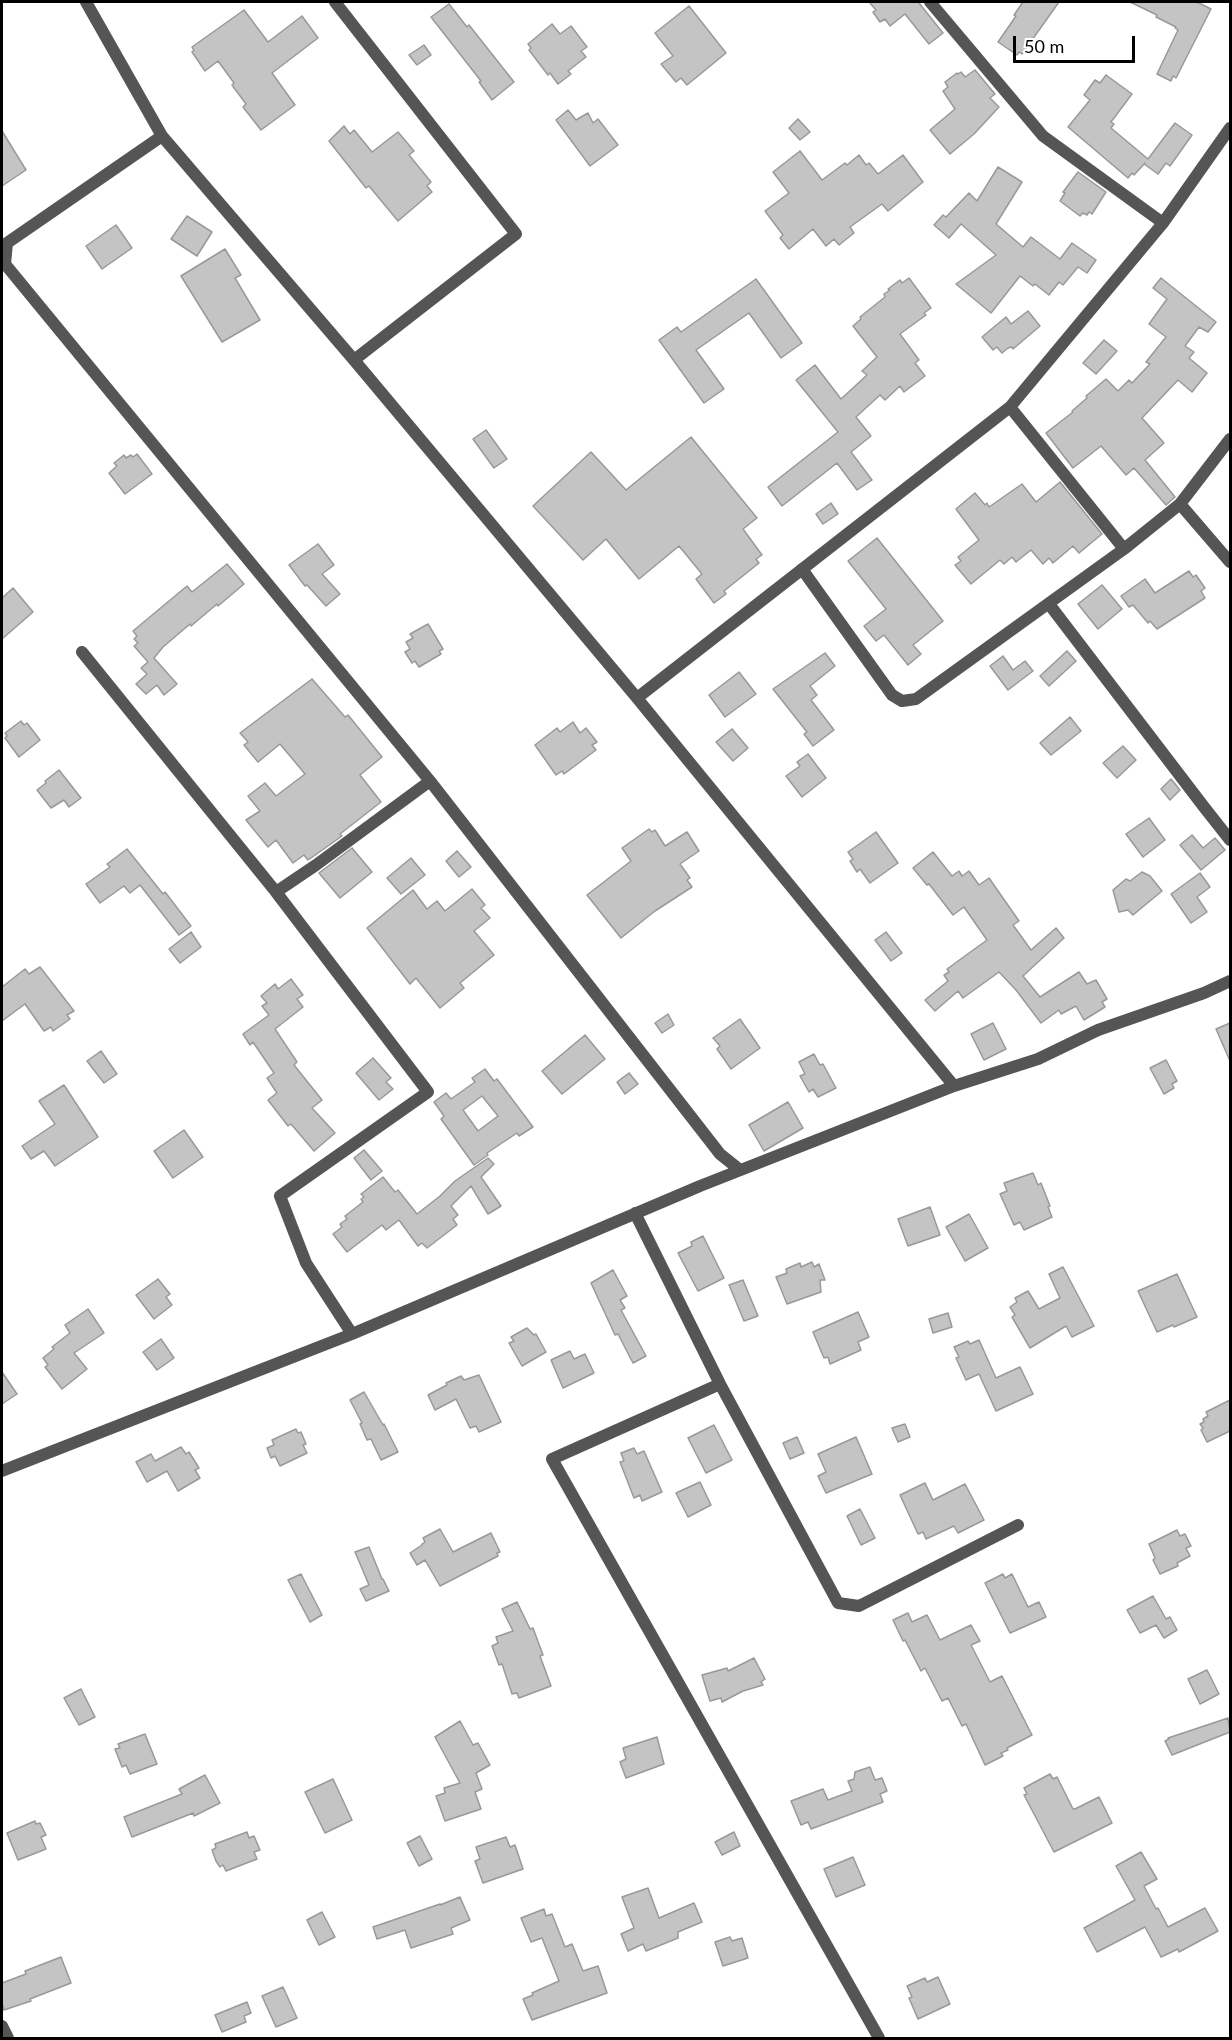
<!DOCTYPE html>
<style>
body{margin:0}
#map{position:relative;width:1232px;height:2040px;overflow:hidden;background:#fff;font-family:Lato,sans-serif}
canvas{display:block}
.frame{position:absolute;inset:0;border:3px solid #000;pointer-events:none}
.scale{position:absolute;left:1013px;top:36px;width:122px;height:27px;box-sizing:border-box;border:3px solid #000;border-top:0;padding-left:8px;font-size:18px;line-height:21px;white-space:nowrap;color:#000;-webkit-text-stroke:4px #fff;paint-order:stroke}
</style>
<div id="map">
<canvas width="1232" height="2040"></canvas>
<div class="frame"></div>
<div class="scale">50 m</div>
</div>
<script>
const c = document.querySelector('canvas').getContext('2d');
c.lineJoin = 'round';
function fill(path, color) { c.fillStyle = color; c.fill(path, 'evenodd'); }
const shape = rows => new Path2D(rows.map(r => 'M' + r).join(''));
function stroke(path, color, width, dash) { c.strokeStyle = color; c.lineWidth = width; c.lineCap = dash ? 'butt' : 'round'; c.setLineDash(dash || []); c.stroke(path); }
const building = shape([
 [869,2,921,2,919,3,943,33,929,44,905,14,890,26,885,19,880,22,873,12,876,10,869,2],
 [1023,2,1059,2,1022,54,1019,52,1017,55,998,42,1016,16,1014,15,1023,2],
 [1130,2,1197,2,1211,9,1176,78,1173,76,1171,81,1157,74,1178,30,1175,28,1176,27,1156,17,1157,15,1130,2],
 [449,4,467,27,469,25,514,82,492,100,479,82,481,81,431,17,449,4],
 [689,6,726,53,687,85,681,78,676,82,661,64,673,56,655,33,689,6],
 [244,10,268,42,302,16,318,38,272,73,295,105,261,130,243,107,246,104,232,85,234,83,218,61,205,71,192,52,194,50,192,47,244,10],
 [552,24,560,34,571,26,587,47,581,51,586,57,568,71,571,74,558,84,550,73,548,75,529,50,531,48,528,44,552,24],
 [424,45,431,55,417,65,409,55,424,45],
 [975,70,995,94,990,98,999,107,974,134,950,154,930,130,955,109,943,91,948,87,945,82,957,73,958,74,961,72,965,77,975,70],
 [1106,75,1132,94,1111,122,1114,124,1111,128,1148,159,1175,123,1192,135,1170,166,1166,163,1158,174,1144,164,1145,163,1134,175,1132,173,1128,178,1068,127,1090,100,1084,95,1095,80,1100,83,1106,75],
 [568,110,576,120,588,113,593,123,598,119,618,145,590,166,556,120,568,110],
 [798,119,810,132,800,140,789,128,798,119],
 [344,126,350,134,354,130,372,152,398,132,414,151,409,155,431,182,427,186,432,192,398,221,369,186,366,188,329,141,344,126],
 [2,131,26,170,2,186,2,131],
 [800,151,822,180,845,163,847,165,859,155,866,165,869,163,878,174,903,155,923,182,888,211,882,204,850,227,854,233,839,245,834,239,826,246,813,229,789,249,780,238,783,235,765,211,789,193,773,172,800,151],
 [998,167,1022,182,996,224,1023,247,1031,237,1060,259,1072,243,1096,260,1087,273,1078,267,1063,285,1059,282,1049,295,1035,284,1033,286,1020,276,991,313,956,284,996,255,961,224,949,238,934,225,943,215,946,217,969,193,977,201,998,167],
 [1078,172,1106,192,1092,214,1089,212,1087,215,1083,213,1080,216,1060,201,1065,193,1063,192,1078,172],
 [187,216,212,232,197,256,171,239,187,216],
 [116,225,132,248,102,269,86,246,116,225],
 [225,249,241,275,235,278,260,320,222,342,181,276,225,249],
 [909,278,931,308,924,313,926,315,900,334,919,360,915,363,925,376,904,392,900,386,885,400,880,395,856,417,871,436,851,452,872,480,857,490,837,463,782,506,768,487,838,432,796,380,815,365,841,399,867,375,862,371,877,357,853,326,861,319,860,317,885,297,884,294,890,290,888,289,900,280,902,283,909,278],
 [1161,278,1216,322,1208,332,1199,327,1185,346,1194,352,1189,358,1207,373,1192,392,1178,380,1142,418,1164,443,1145,460,1175,497,1166,505,1134,468,1126,475,1101,446,1073,468,1046,433,1073,412,1072,411,1087,398,1086,396,1106,379,1118,391,1129,380,1132,383,1150,364,1146,362,1166,337,1149,324,1167,299,1153,288,1161,278],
 [756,279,802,343,781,358,749,313,696,350,724,389,704,403,659,340,677,327,681,332,756,279],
 [1028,311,1040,326,1013,349,1012,347,1008,348,1002,353,997,347,993,350,982,337,1006,317,1011,324,1028,311],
 [1104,340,1117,351,1096,374,1083,363,1104,340],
 [486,430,507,459,494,468,473,439,486,430],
 [691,437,757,518,743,529,762,555,756,559,759,563,724,591,726,594,714,603,696,579,702,574,679,546,639,579,606,539,583,560,533,506,591,452,626,490,691,437],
 [137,454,152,474,125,494,109,473,117,466,114,463,124,455,126,458,131,455,133,457,137,454],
 [1060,482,1102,534,1079,553,1073,546,1053,563,1049,558,1043,564,1031,550,1016,562,1012,557,1004,564,1000,560,971,584,955,565,961,561,958,557,979,540,956,509,975,493,985,505,987,503,989,507,1022,484,1036,502,1060,482],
 [831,503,838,514,823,524,816,514,831,503],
 [877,538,943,621,913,645,921,654,908,665,884,635,876,641,864,626,886,609,848,561,877,538],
 [318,544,334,565,322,574,340,594,326,606,307,585,305,586,289,565,318,544],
 [227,564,244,584,218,606,217,604,191,626,190,624,163,647,154,658,177,684,164,695,157,685,146,694,136,684,147,674,141,668,148,662,134,646,138,643,134,639,137,636,133,631,187,586,192,592,227,564],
 [1189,571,1193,577,1196,575,1205,588,1201,591,1205,598,1157,629,1150,621,1148,623,1133,605,1129,607,1121,596,1145,579,1155,593,1189,571],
 [1102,585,1122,609,1098,629,1078,604,1102,585],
 [13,588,33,612,2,639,2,598,13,588],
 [428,624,443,649,439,651,441,654,419,667,415,661,412,663,405,652,410,649,406,642,413,638,410,634,428,624],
 [1067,651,1076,661,1049,686,1040,676,1067,651],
 [825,653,835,666,810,686,817,695,811,700,834,730,813,746,804,734,807,732,773,689,825,653],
 [1003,656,1013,670,1025,661,1033,671,1008,690,990,666,1003,656],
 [739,672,756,694,725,717,709,695,739,672],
 [312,679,345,717,348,715,382,757,360,775,381,802,340,834,342,836,311,858,308,860,304,855,293,863,276,840,268,847,246,820,260,811,248,796,265,783,276,796,305,774,280,744,258,762,244,745,248,742,240,733,312,679],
 [1070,717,1081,731,1051,755,1040,743,1070,717],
 [21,721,24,725,27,723,40,740,19,757,5,738,7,736,5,733,21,721],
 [573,722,580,733,586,728,597,742,592,745,596,750,564,774,562,771,556,775,535,745,557,728,560,732,573,722],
 [732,729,748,748,733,761,716,742,732,729],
 [1123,746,1136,760,1117,778,1103,763,1123,746],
 [808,754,826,778,802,797,786,776,800,766,797,762,808,754],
 [59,770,81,798,69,807,64,800,51,808,37,790,46,783,45,781,59,770],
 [1171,779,1180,790,1170,800,1161,789,1171,779],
 [1149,818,1165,840,1143,857,1126,834,1149,818],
 [649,829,652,832,655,830,665,846,687,832,699,851,680,864,690,878,687,880,692,887,655,911,621,938,587,895,631,861,622,848,649,829],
 [876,832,898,863,870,883,860,869,857,872,850,861,853,859,848,852,876,832],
 [1192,835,1203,848,1215,838,1225,850,1201,870,1180,845,1192,835],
 [352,848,372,872,340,898,319,873,352,848],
 [127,849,163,894,165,892,191,926,179,935,140,885,130,893,124,886,100,903,86,884,110,867,107,864,127,849],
 [457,851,471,867,459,877,446,861,457,851],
 [933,852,952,876,959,871,962,876,969,871,979,885,989,878,1019,921,1013,925,1031,950,1056,928,1064,938,1023,976,1040,997,1079,972,1087,984,1096,980,1107,999,1102,1002,1105,1007,1084,1020,1076,1006,1061,1014,1059,1010,1041,1023,1016,990,999,972,963,998,958,991,935,1011,925,1000,948,981,944,975,949,972,947,969,987,940,964,907,953,915,929,884,927,885,913,868,933,852],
 [411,858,425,875,401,894,387,878,411,858],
 [1142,872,1150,876,1162,891,1133,915,1128,910,1119,912,1113,890,1126,879,1130,881,1142,872],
 [1200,873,1210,887,1197,897,1207,912,1191,923,1171,894,1200,873],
 [472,889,485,905,481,908,490,918,474,931,494,955,460,983,464,988,440,1008,416,978,410,984,367,928,413,890,427,909,437,901,445,911,472,889],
 [191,932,201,947,180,963,169,949,191,932],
 [886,932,902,953,891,961,875,940,886,932],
 [40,967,74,1011,67,1015,70,1019,53,1031,51,1027,44,1031,25,1004,2,1021,2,987,25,969,29,974,40,967],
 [291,979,303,995,297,999,303,1007,275,1029,297,1062,294,1065,322,1100,312,1108,335,1133,314,1151,291,1124,288,1126,268,1100,277,1093,267,1078,274,1073,253,1042,250,1045,243,1034,269,1015,262,1006,267,1003,261,996,275,984,278,989,291,979],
 [668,1014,674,1025,662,1033,655,1023,668,1014],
 [740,1019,760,1048,731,1069,717,1049,720,1046,713,1038,740,1019],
 [993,1023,1006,1049,984,1060,971,1034,993,1023],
 [1230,1023,1230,1061,1216,1029,1230,1023],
 [585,1035,605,1059,562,1094,542,1071,585,1035],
 [101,1051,117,1074,104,1083,87,1061,101,1051],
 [814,1054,820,1065,823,1064,836,1088,818,1097,813,1089,809,1092,800,1076,805,1074,799,1062,814,1054],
 [373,1058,391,1078,386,1082,393,1089,379,1100,356,1073,373,1058],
 [1166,1060,1177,1081,1172,1084,1174,1088,1164,1094,1150,1068,1166,1060],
 [485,1069,494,1081,497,1079,533,1127,519,1136,517,1133,487,1153,488,1155,474,1165,441,1119,444,1116,434,1102,446,1093,451,1099,475,1082,472,1078,485,1069],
 [482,1096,498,1116,478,1131,463,1110,482,1096],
 [629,1073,638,1084,625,1094,617,1082,629,1073],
 [64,1085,98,1137,55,1166,44,1151,31,1159,22,1146,55,1124,39,1101,64,1085],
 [788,1102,803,1128,764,1151,749,1125,788,1102],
 [184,1130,203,1157,173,1178,154,1151,184,1130],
 [364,1150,382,1171,371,1180,354,1158,364,1150],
 [488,1158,494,1164,481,1177,501,1206,488,1214,471,1186,451,1206,458,1215,453,1219,457,1225,427,1248,422,1243,418,1246,399,1220,386,1230,382,1225,347,1252,333,1234,342,1227,340,1224,347,1219,345,1216,363,1202,361,1199,364,1197,361,1194,383,1177,395,1192,398,1190,417,1214,440,1196,455,1181,488,1158],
 [1033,1173,1038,1185,1041,1183,1050,1206,1048,1207,1052,1217,1024,1230,1020,1222,1014,1225,1000,1194,1007,1191,1004,1183,1033,1173],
 [930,1207,940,1235,908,1246,898,1219,930,1207],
 [969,1214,988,1248,965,1261,946,1227,969,1214],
 [703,1236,724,1278,698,1291,678,1253,692,1246,691,1242,703,1236],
 [812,1262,814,1267,819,1264,825,1280,820,1280,821,1292,787,1304,776,1277,787,1273,786,1269,800,1263,801,1267,812,1262],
 [1063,1267,1094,1326,1072,1337,1066,1326,1030,1348,1012,1317,1015,1315,1010,1307,1017,1302,1015,1298,1028,1291,1039,1309,1060,1298,1049,1274,1063,1267],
 [613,1270,627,1296,620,1300,625,1308,621,1310,646,1356,633,1363,618,1334,615,1335,591,1283,613,1270],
 [1177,1274,1197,1317,1174,1327,1173,1325,1157,1332,1138,1291,1177,1274],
 [158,1279,170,1294,166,1297,172,1305,154,1319,136,1295,158,1279],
 [743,1280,758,1316,744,1321,729,1285,743,1280],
 [88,1309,104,1333,74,1353,87,1369,62,1389,45,1367,48,1365,43,1358,54,1349,52,1347,70,1333,65,1325,88,1309],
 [858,1312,869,1337,858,1342,861,1350,830,1364,828,1357,824,1358,813,1332,858,1312],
 [948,1313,952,1327,933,1333,929,1319,948,1313],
 [527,1328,534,1335,536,1334,546,1352,522,1366,509,1343,514,1341,511,1337,527,1328],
 [161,1339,174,1358,157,1370,143,1352,161,1339],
 [979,1340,996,1378,1020,1367,1033,1394,996,1411,979,1374,966,1380,956,1358,959,1357,954,1347,968,1341,970,1344,979,1340],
 [570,1351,574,1359,585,1354,594,1373,563,1388,551,1360,570,1351],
 [2,1372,17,1394,2,1404,2,1372],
 [479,1375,501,1422,479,1432,476,1426,470,1428,456,1399,435,1410,428,1395,447,1385,446,1383,461,1376,464,1380,479,1375],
 [364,1392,383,1425,384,1424,398,1452,381,1460,371,1439,367,1440,360,1424,362,1423,350,1400,364,1392],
 [1230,1400,1230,1431,1207,1442,1201,1430,1203,1428,1200,1424,1204,1422,1203,1419,1208,1416,1206,1412,1230,1400],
 [905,1424,910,1437,898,1442,892,1428,905,1424],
 [714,1425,732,1460,706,1473,688,1438,714,1425],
 [296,1429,298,1433,301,1432,306,1444,303,1445,307,1453,280,1466,275,1456,271,1458,267,1448,274,1445,272,1440,296,1429],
 [797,1437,804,1453,790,1459,783,1443,797,1437],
 [856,1437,872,1474,826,1493,818,1476,826,1472,818,1454,856,1437],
 [181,1447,186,1454,189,1452,199,1468,195,1470,200,1478,178,1491,167,1471,147,1482,136,1462,151,1454,155,1461,181,1447],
 [634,1448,637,1454,644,1451,662,1492,642,1501,640,1495,634,1498,620,1462,624,1461,621,1453,634,1448],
 [700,1482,711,1505,688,1517,676,1493,700,1482],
 [925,1483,933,1500,965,1484,984,1520,958,1533,954,1526,926,1539,923,1532,918,1534,900,1495,925,1483],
 [860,1509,875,1538,861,1545,847,1516,860,1509],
 [440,1529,453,1552,491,1533,500,1552,497,1553,498,1556,440,1586,425,1560,417,1565,410,1553,422,1545,422,1544,425,1542,423,1538,440,1529],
 [1177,1530,1180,1536,1185,1534,1191,1546,1186,1548,1190,1556,1177,1563,1178,1566,1160,1574,1153,1560,1155,1558,1149,1544,1177,1530],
 [369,1547,382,1579,383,1579,389,1591,366,1601,360,1589,369,1585,355,1552,369,1547],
 [301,1574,322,1615,310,1622,288,1580,301,1574],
 [1003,1574,1005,1578,1012,1574,1028,1607,1039,1602,1046,1617,1010,1633,985,1583,1003,1574],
 [1153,1596,1166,1619,1170,1617,1177,1630,1164,1638,1156,1625,1140,1633,1127,1610,1153,1596],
 [517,1602,530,1629,533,1628,543,1655,540,1656,551,1686,519,1698,517,1693,512,1694,502,1664,499,1665,492,1646,498,1643,496,1637,513,1631,502,1609,517,1602],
 [908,1613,912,1622,927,1615,940,1640,971,1625,980,1641,971,1645,990,1682,1002,1676,1032,1735,1007,1748,1008,1750,1001,1753,1003,1756,985,1765,966,1724,962,1726,948,1698,942,1701,925,1668,921,1671,905,1640,903,1641,893,1620,908,1613],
 [754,1658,765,1679,761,1682,763,1685,743,1691,722,1702,721,1698,710,1701,702,1675,727,1668,728,1671,754,1658],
 [1207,1670,1219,1694,1200,1704,1188,1679,1207,1670],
 [81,1689,95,1717,79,1725,64,1698,81,1689],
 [1228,1718,1230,1732,1172,1755,1165,1741,1169,1739,1168,1738,1228,1718],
 [460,1721,473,1745,478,1743,490,1765,476,1773,482,1789,475,1792,481,1809,445,1821,436,1796,445,1793,444,1788,460,1783,435,1737,460,1721],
 [145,1734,157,1764,130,1774,126,1765,122,1767,115,1749,120,1748,118,1744,145,1734],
 [657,1737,664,1764,626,1778,620,1762,626,1759,623,1748,657,1737],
 [870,1767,875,1780,882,1778,887,1791,880,1794,883,1802,811,1829,808,1822,801,1825,791,1801,823,1789,828,1800,852,1791,848,1781,854,1779,855,1772,870,1767],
 [1050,1774,1053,1779,1057,1777,1073,1809,1075,1809,1099,1797,1112,1823,1054,1852,1024,1795,1027,1794,1024,1788,1050,1774],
 [205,1775,220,1803,194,1816,193,1813,132,1837,124,1817,182,1794,179,1789,205,1775],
 [333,1779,352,1820,325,1833,305,1792,333,1779],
 [35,1821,36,1824,40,1823,46,1835,41,1837,46,1849,18,1860,7,1833,35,1821],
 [247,1832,249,1838,254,1836,260,1850,254,1852,257,1859,226,1871,223,1865,220,1867,216,1861,212,1850,216,1848,215,1844,247,1832],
 [734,1832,740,1846,722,1855,715,1842,734,1832],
 [420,1836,432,1859,419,1866,407,1843,420,1836],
 [506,1837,510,1847,515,1845,523,1869,483,1883,475,1861,480,1859,476,1847,506,1837],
 [1141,1852,1157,1879,1144,1886,1156,1909,1158,1908,1168,1927,1205,1908,1218,1931,1179,1952,1178,1949,1161,1957,1145,1927,1097,1952,1084,1928,1135,1900,1116,1866,1141,1852],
 [853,1857,865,1885,836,1897,824,1869,853,1857],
 [648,1888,659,1918,694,1903,702,1922,678,1932,678,1938,646,1951,643,1944,628,1951,621,1934,634,1928,622,1897,648,1888],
 [460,1897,470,1920,451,1928,453,1934,411,1948,405,1930,377,1939,373,1927,440,1904,440,1905,460,1897],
 [544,1909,546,1916,552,1914,565,1947,572,1944,583,1971,598,1966,607,1993,532,2020,523,1999,533,1995,532,1993,559,1981,542,1938,531,1942,521,1918,544,1909],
 [322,1912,335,1937,319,1945,307,1920,322,1912],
 [730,1937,732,1941,742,1938,748,1958,723,1966,715,1942,730,1937],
 [61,1957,71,1983,30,1999,31,2001,4,2010,2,2003,2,1983,26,1974,25,1971,61,1957],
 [938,1977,950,2004,918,2019,909,1998,912,1997,907,1986,925,1978,927,1982,938,1977],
 [283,1987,297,2018,276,2027,262,1996,283,1987],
 [247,2002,251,2013,244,2016,246,2022,222,2032,215,2015,247,2002]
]);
const street = shape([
 [86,2,162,136,354,360,637,698,954,1086],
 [335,2,516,234,354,360],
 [930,2,1043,136,1163,223],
 [162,136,7,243,5,264,430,781,720,1154,740,1170],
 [1010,407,1124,549],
 [1180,504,1230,562],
 [802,569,892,695,902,701,916,699,1124,549,1180,504,1230,439],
 [1049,604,1204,807,1230,840],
 [82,652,276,892,428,1092,280,1196,306,1263,352,1334],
 [637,698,1010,407,1163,223,1230,128],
 [276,892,316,865,430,781],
 [635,1213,720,1384,838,1603,859,1606,1018,1525],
 [720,1384,552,1459,879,2038],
 [2,1471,352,1334,700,1186,954,1086,1038,1059,1098,1030,1204,993,1230,981],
 [2,2026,8,2038]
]);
fill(building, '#c4c4c4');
stroke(building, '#999', 1.5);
stroke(street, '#555', 12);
</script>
